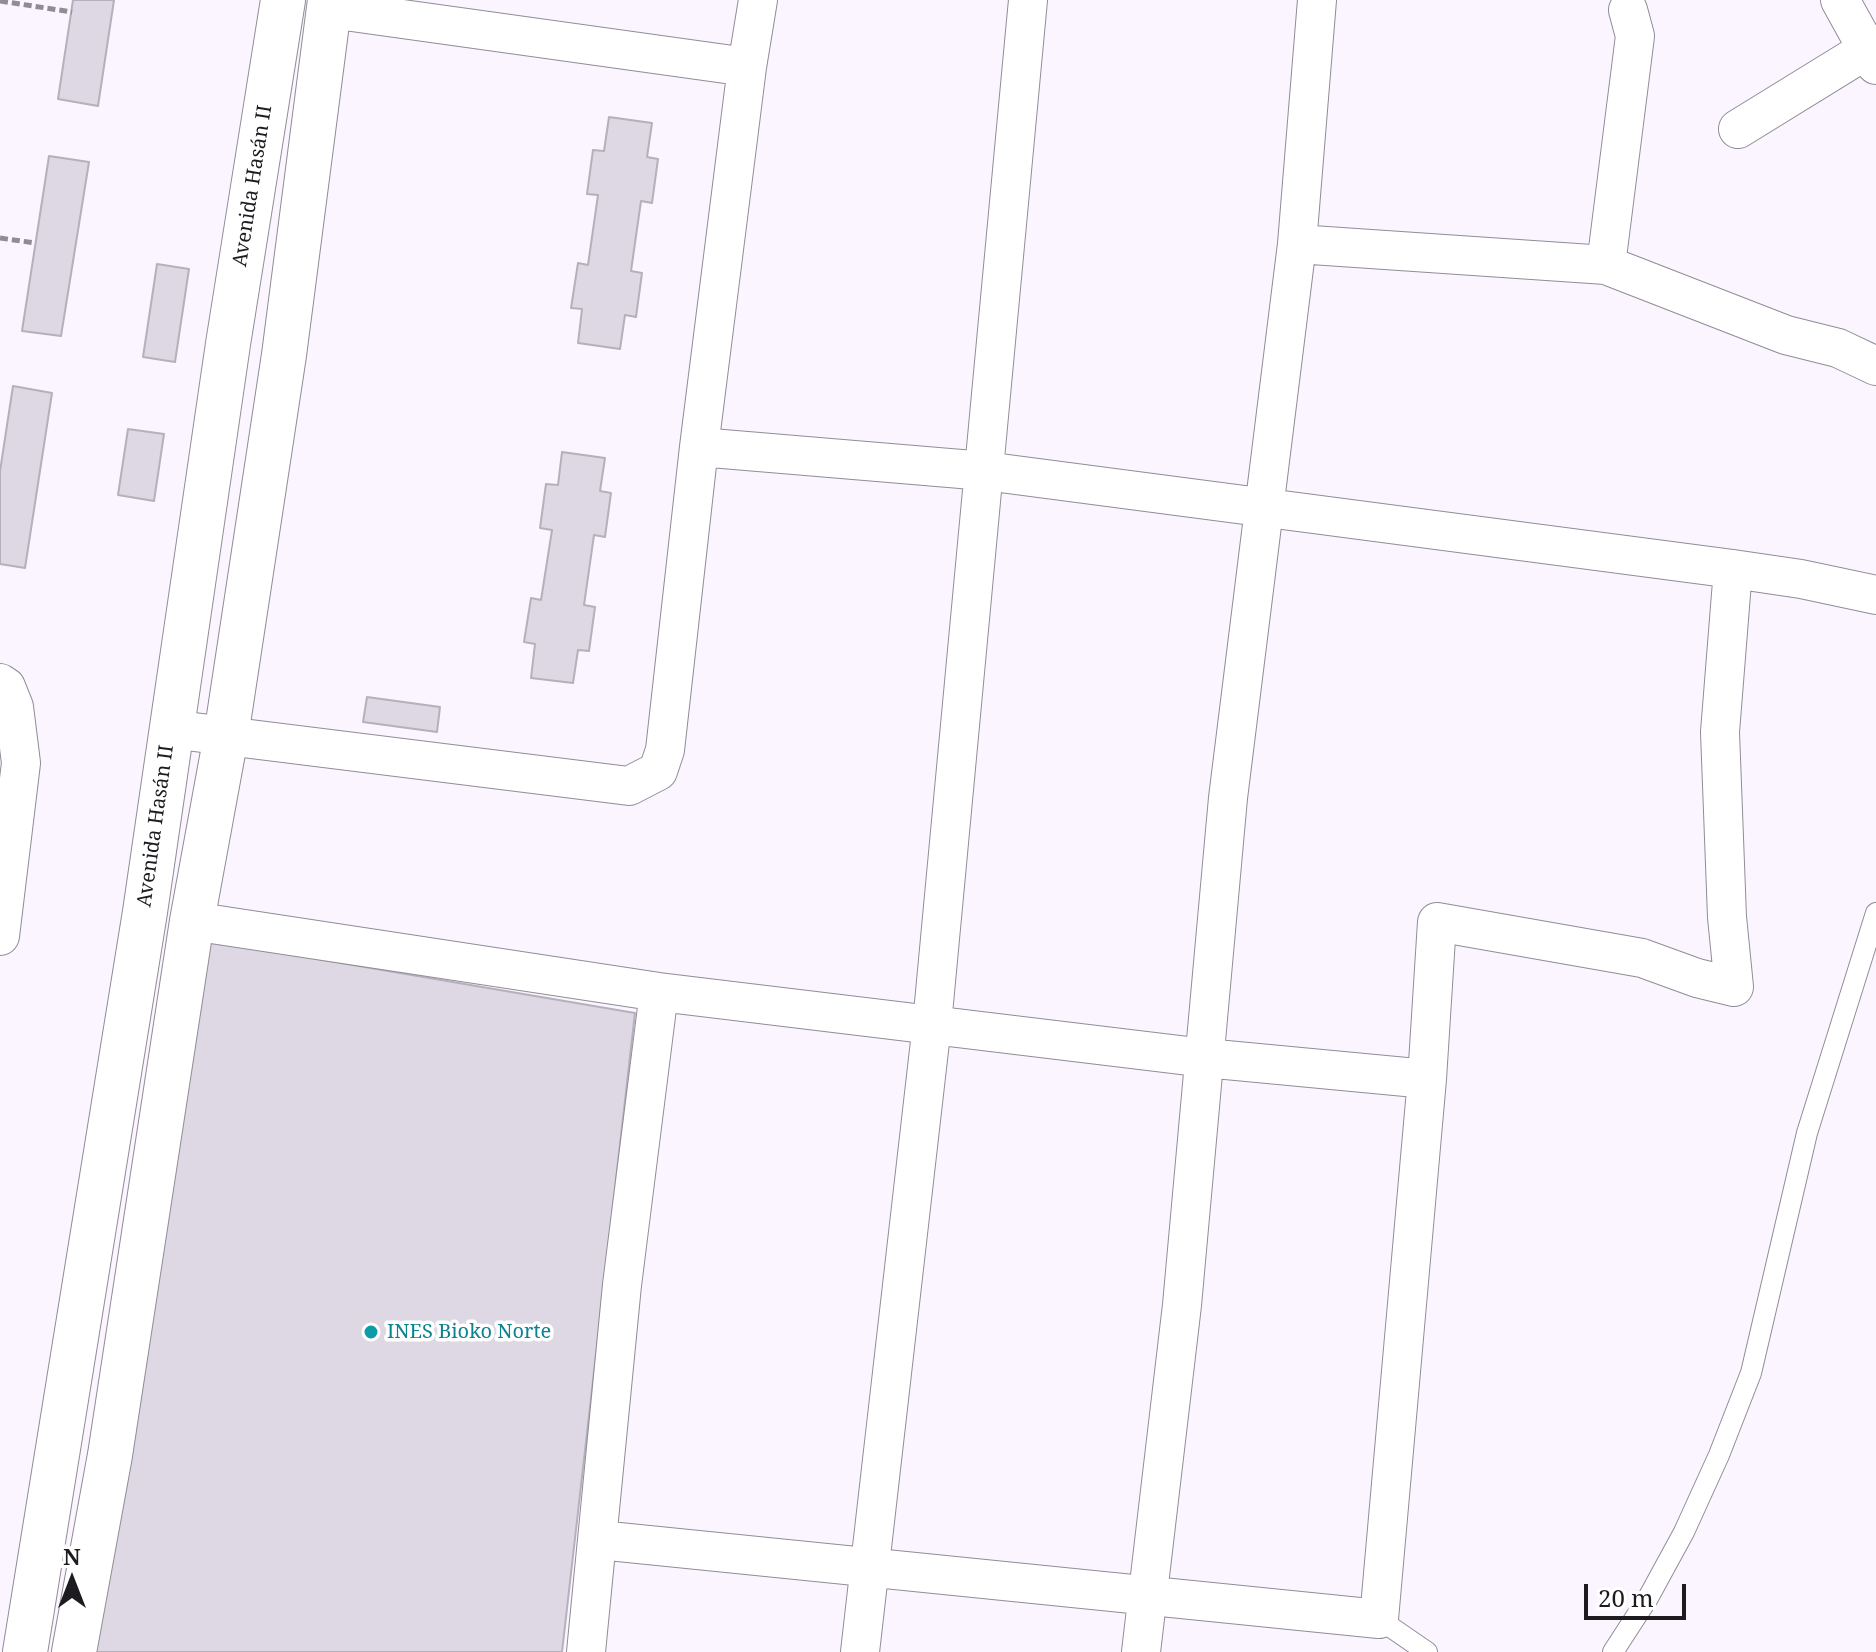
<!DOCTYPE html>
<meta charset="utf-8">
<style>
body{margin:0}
#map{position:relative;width:1876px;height:1652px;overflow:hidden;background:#faf5ff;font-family:"Noto Serif",serif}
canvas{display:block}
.north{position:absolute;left:32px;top:1540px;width:80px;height:80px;-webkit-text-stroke:6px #fff;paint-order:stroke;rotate:0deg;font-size:22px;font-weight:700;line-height:32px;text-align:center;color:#1d1b1f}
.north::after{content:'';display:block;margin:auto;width:28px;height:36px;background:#1d1b1f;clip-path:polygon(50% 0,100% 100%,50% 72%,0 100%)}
.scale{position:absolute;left:1584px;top:1584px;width:102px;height:36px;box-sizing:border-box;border:4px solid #1d1b1f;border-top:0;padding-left:10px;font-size:24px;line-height:28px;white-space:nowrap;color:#1d1b1f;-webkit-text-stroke:6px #fff;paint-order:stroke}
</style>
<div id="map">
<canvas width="1876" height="1652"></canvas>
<div class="north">N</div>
<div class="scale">20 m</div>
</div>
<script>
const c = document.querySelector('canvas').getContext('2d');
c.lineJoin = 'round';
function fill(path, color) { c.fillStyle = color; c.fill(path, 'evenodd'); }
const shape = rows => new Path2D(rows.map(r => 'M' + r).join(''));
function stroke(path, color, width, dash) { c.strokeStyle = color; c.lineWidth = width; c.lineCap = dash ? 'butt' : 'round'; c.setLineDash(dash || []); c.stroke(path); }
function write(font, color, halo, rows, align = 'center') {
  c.font = font + ' "Noto Serif",serif'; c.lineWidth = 7; c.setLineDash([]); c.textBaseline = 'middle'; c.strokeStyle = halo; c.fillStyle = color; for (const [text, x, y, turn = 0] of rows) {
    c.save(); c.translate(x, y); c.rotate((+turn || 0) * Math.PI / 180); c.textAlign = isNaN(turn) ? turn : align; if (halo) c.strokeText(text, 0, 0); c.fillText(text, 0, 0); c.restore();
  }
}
const building = shape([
 [73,0,114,0,98,106,58,99,73,0],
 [609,117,652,123,647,157,658,159,652,203,641,201,631,271,642,273,636,317,625,315,620,349,578,343,582,309,571,308,578,263,588,265,598,195,587,194,593,150,604,151,609,117],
 [49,156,89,162,61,336,22,331,49,156],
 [157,264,189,269,175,362,143,357,157,264],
 [13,386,52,393,25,568,0,564,0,471,13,386],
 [128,429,164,434,154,501,118,495,128,429],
 [562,452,605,458,600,491,611,493,605,537,594,535,584,605,595,607,589,651,578,650,573,683,531,678,535,644,524,642,531,598,541,600,552,530,540,528,546,484,558,485,562,452],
 [367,697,440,707,437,732,363,722,367,697],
 [206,940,635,1013,562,1652,93,1652,206,940]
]);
const path = shape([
 [0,1,72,12],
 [0,238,35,243]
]);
const service = shape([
 [1379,1619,1427,1652],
 [1613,1652,1648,1598,1684,1532,1719,1455,1751,1373,1807,1133,1876,913]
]);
const minor = shape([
 [1840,0,1876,65],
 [329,6,352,12,747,67],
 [1738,129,1876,44],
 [1297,244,1606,265,1786,335,1838,348,1876,366],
 [1606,265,1635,36,1628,10],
 [699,447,985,471,1733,569,1801,579,1876,595],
 [0,683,6,687,14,707,21,763,0,936],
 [170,729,629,786,658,771,665,750,699,447,747,67,758,0],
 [192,921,659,992,1205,1058,1427,1079],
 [599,1540,1379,1619,1427,1079,1437,922,1642,958,1697,978,1734,987,1727,917,1720,732,1733,569],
 [586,1652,622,1285,659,992],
 [860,1652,932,1024,1028,0],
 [1141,1652,1182,1305,1228,798,1297,244,1317,0]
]);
const primary = shape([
 [25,1652,145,912,228,344,283,0],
 [74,1652,110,1455,192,921,226,736,284,355,330,0]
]);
const markers = [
 [371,1332,8,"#0f9aa8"]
];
const streetNames = [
 ["Avenida Hasán II",253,186,-81],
 ["Avenida Hasán II",156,826,-82]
];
const cultureNames = [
 ["INES Bioko Norte",387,1332]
];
fill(building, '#ddd8e3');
stroke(building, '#b5b0bb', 2);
stroke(service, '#918c96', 22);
stroke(minor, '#918c96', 40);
stroke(primary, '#918c96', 46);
stroke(path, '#908c93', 5, [8, 4]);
stroke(service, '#fff', 20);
stroke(minor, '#fff', 38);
stroke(primary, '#fff', 44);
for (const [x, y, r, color] of markers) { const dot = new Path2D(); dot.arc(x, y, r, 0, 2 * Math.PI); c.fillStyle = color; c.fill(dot); stroke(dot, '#fff', 3); }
write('20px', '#1d1b1f', '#fff', streetNames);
write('20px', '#0d838f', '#fff', cultureNames, 'left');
</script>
